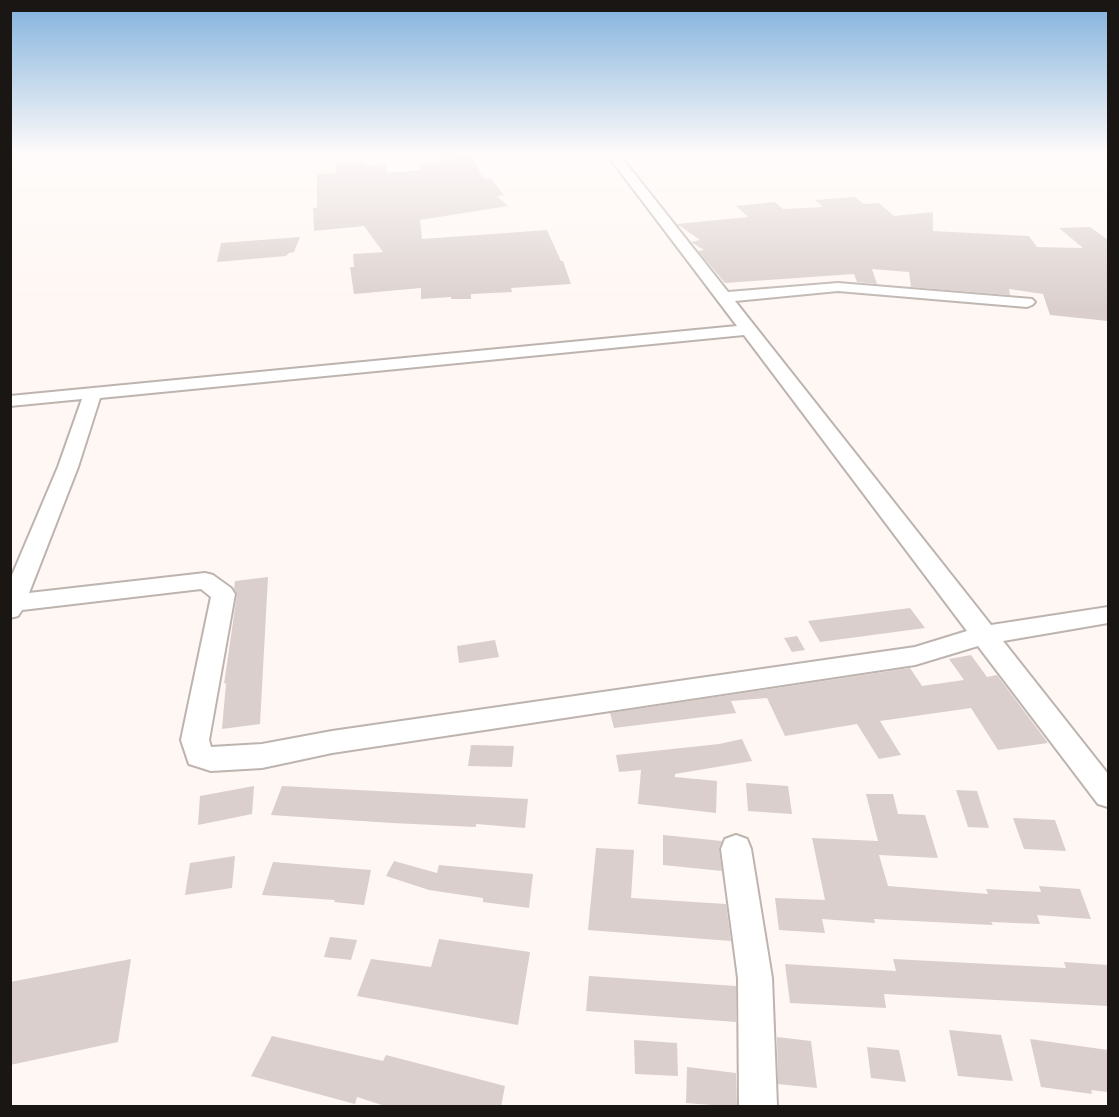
<!DOCTYPE html>
<style>
body{margin:0}
#map{position:relative;width:1119px;height:1117px;overflow:hidden;background:#fff7f3;font-family:Figtree,sans-serif}
canvas{display:block}
.frame{position:absolute;inset:0;border:12px solid #191614;pointer-events:none}
</style>
<div id="map">
<canvas width="1119" height="1117"></canvas>
<div class="frame"></div>
</div>
<script>
const c = document.querySelector('canvas').getContext('2d');
c.lineJoin = 'round';
function fill(path, color) { c.fillStyle = color; c.fill(path, 'evenodd'); }
const shape = rows => new Path2D(rows.map(r => 'M' + r).join(''));
function stroke(path, color, width, dash) { c.strokeStyle = color; c.lineWidth = width; c.lineCap = dash ? 'butt' : 'round'; c.setLineDash(dash || []); c.stroke(path); }
const building = shape([
 [471,154,481,175,485,179,491,179,504,195,497,196,508,206,420,220,422,239,547,230,561,261,563,261,571,284,511,288,512,292,471,294,471,299,451,299,451,297,421,299,421,288,354,294,350,267,354,267,353,254,383,252,364,226,314,231,313,208,317,208,317,174,336,173,336,164,352,163,365,163,365,165,385,164,387,173,420,170,419,164,442,163,440,156],
 [855,197,864,204,879,203,894,216,933,212,933,231,1029,236,1037,247,1083,248,1059,228,1090,227,1108,240,1108,321,1050,315,1043,294,1009,289,1010,295,911,287,909,272,872,269,877,284,857,282,854,274,725,283,698,251,704,250,691,242,700,240,677,224,748,217,736,206,775,202,783,209,823,207,815,200],
 [300,237,294,252,289,253,286,256,217,262,221,243],
 [268,577,260,724,222,729,226,683,224,684,237,594,234,589,235,581],
 [910,608,925,628,820,642,808,621],
 [797,636,805,650,792,652,784,638],
 [495,640,499,657,459,663,457,646],
 [971,655,987,677,997,675,1048,743,998,750,971,708,880,721,901,755,879,759,857,724,785,736,767,698,731,701,736,713,614,728,610,713,910,668,922,686,964,680,949,659],
 [742,739,752,761,675,774,675,777,717,781,716,813,638,804,641,770,619,772,616,755,719,744],
 [471,745,514,746,512,767,468,766],
 [746,783,788,786,792,814,748,811],
 [254,786,252,814,198,825,200,796],
 [282,786,528,799,525,828,476,824,476,827,392,823,271,815],
 [956,790,977,791,989,828,968,827],
 [866,794,893,794,898,814,925,815,938,858,879,855,888,886,988,894,986,889,1041,892,1039,886,1080,889,1091,919,1037,915,1040,924,991,922,993,925,874,919,875,923,822,919,825,933,779,930,775,898,825,900,812,838,878,841],
 [1013,818,1055,820,1066,851,1024,849],
 [663,835,722,841,719,849,722,871,663,865],
 [596,848,634,850,631,898,726,904,731,941,588,930],
 [235,856,232,888,185,895,190,863],
 [394,861,437,873,439,865,533,874,529,908,483,902,483,898,429,890,386,876],
 [273,862,371,870,364,905,334,902,335,900,262,895],
 [330,937,357,940,351,960,324,957],
 [439,939,530,952,518,1025,357,996,371,959,431,967],
 [131,959,118,1042,10,1065,10,982],
 [893,959,1066,968,1064,962,1108,965,1108,1006,884,994,886,1008,790,1003,785,964,896,971],
 [589,976,736,986,736,1022,586,1011],
 [949,1030,1001,1035,1013,1081,958,1076],
 [272,1036,383,1061,386,1055,505,1086,501,1107,388,1107,357,1097,355,1104,251,1076],
 [777,1037,811,1041,817,1088,778,1084],
 [1030,1039,1108,1050,1108,1092,1091,1090,1092,1094,1041,1087],
 [634,1040,677,1043,678,1076,635,1074],
 [867,1047,899,1050,906,1082,871,1078],
 [687,1067,736,1073,737,1107,686,1103]
]);
const minor = shape([
 [606,153,618,153,728,292,838,283,1032,299,1035,302,1032,305,1027,307,838,291,735,301,991,625,1108,607,1108,623,1003,641,1108,774,1108,807,1098,804,978,646,915,665,332,753,262,768,211,771,189,764,181,740,211,597,201,589,22,610,18,616,10,618,10,580,58,467,82,399,10,406,10,396,737,326,606,153],
 [744,335,967,631,915,647,332,731,262,744,211,747,209,740,235,594,231,588,213,575,205,573,29,593,78,467,100,398,744,335],
 [736,835,747,839,751,849,772,978,777,1106,739,1106,738,978,721,849,725,839,736,835]
]);
fill(building, '#dacfcc');
stroke(minor, '#bdb4af', 4);
fill(minor, '#fff');
const sky = c.createLinearGradient(0, 0, 0, 309);
sky.addColorStop(0, '#81b2dd');
sky.addColorStop(0.5, '#fffbfa');
sky.addColorStop(1, '#fffbfa00');
c.fillStyle = sky;
c.fillRect(0, 0, 1119, 309);
</script>
